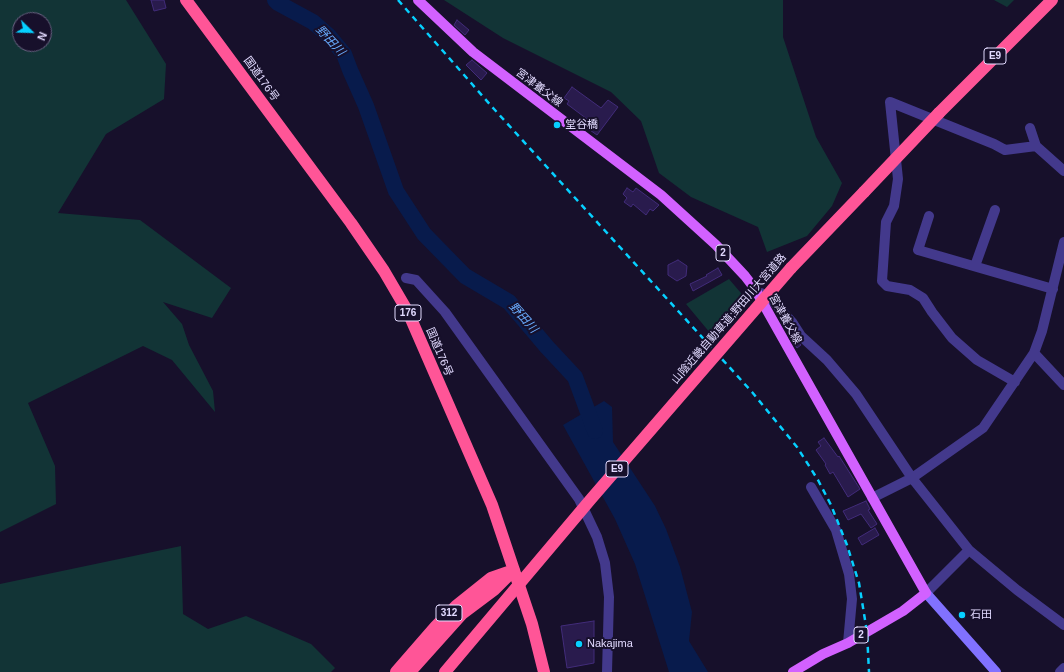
<!DOCTYPE html>
<meta charset="utf-8">
<style>
body{margin:0}
#map{position:relative;width:1064px;height:672px;overflow:hidden;background:#17102b;font-family:Helvetica,sans-serif}
canvas{display:block}
.north{position:absolute;left:12px;top:12px;width:40px;height:40px;box-sizing:border-box;background:#17102b;border:1px solid #686180;border-radius:50%;rotate:113deg;font-size:11px;font-weight:700;line-height:16px;text-align:center;color:#e2daff}
.north::after{content:'';display:block;margin:auto;width:14px;height:18px;background:#06d0ff;clip-path:polygon(50% 0,100% 100%,50% 72%,0 100%)}
</style>
<div id="map">
<canvas width="1064" height="672"></canvas>
<div class="north">N</div>
</div>
<script>
const c = document.querySelector('canvas').getContext('2d');
c.lineJoin = 'round';
function fill(path, color) { c.fillStyle = color; c.fill(path, 'evenodd'); }
const shape = rows => new Path2D(rows.map(r => 'M' + r).join(''));
function stroke(path, color, width, dash) { c.strokeStyle = color; c.lineWidth = width; c.lineCap = dash ? 'butt' : 'round'; c.setLineDash(dash || []); c.stroke(path); }
function write(font, color, halo, rows, align = 'center') {
  c.font = font + ' Helvetica,"Noto Sans JP",sans-serif'; c.lineWidth = 4; c.setLineDash([]); c.textBaseline = 'middle'; c.strokeStyle = halo; c.fillStyle = color; for (const [text, x, y, turn = 0] of rows) {
    c.save(); c.translate(x, y); c.rotate((+turn || 0) * Math.PI / 180); c.textAlign = isNaN(turn) ? turn : align; if (halo) c.strokeText(text, 0, 0); c.fillText(text, 0, 0); c.restore();
  }
}
const green = shape([
 [0,0,126,0,166,64,164,99,106,134,58,213,140,220,231,288,212,318,163,302,182,324,189,345,213,391,215,412,172,360,143,346,28,403,55,466,56,504,0,532],
 [20,20,44,20,44,44,20,44],
 [444,0,783,0,783,37,816,137,842,183,832,206,807,236,767,252,758,227,691,197,659,173,641,121,611,92,503,38],
 [994,0,1014,0,1007,7],
 [729,279,746,299,711,334,686,304],
 [181,546,183,614,208,629,246,616,311,644,335,668,331,672,0,672,0,584]
]);
const water = shape([
 [604,401,612,407,613,442,655,506,666,529,680,567,692,612,689,641,708,672,669,672,635,564,615,519,563,425]
]);
const river = shape([
 [275,0,278,3,313,22,329,36,344,54,350,70,366,106,396,191,424,234,465,276,509,302,547,347,575,377,595,431]
]);
const building = shape([
 [151,0,164,0,166,8,154,11,151,0],
 [457,20,469,30,465,35,454,25,457,20],
 [472,60,487,73,481,80,466,65,472,60],
 [572,87,601,108,608,100,618,107,597,135,587,128,591,122,567,104,569,101,564,98,572,87],
 [627,188,633,192,636,188,659,205,653,211,650,209,646,215,633,204,631,207,624,202,627,198,623,194,627,188],
 [678,260,687,266,686,276,677,281,668,275,668,265,678,260],
 [718,268,722,275,693,291,690,284,707,276,706,275,718,268],
 [792,335,801,345,797,348,790,337,792,335],
 [824,438,838,457,839,456,860,489,848,497,833,472,830,474,825,465,826,464,816,450,821,446,818,442,824,438],
 [866,501,870,509,868,510,877,524,871,528,861,514,848,520,843,511,866,501],
 [875,528,879,535,862,545,858,538,875,528],
 [594,621,594,663,567,668,561,626,594,621]
]);
const street = shape([
 [1030,128,1036,146,1064,171],
 [929,216,918,250,1053,289],
 [975,266,995,210],
 [406,278,416,280,445,312,579,499,597,537,605,563,609,597,607,672],
 [761,293,772,300,792,322,801,336,827,360,856,394,912,478,969,550,1017,590,1064,625],
 [1034,353,1064,385],
 [1015,382,977,360,952,338,932,312,923,298,910,290,887,286,882,281,886,222,894,206,898,179,890,102,994,144,1005,150,1036,146],
 [811,487,836,530,849,574,852,599,848,643],
 [872,498,912,478,983,428,1034,353,1042,331,1064,242],
 [926,593,969,550],
 [1060,672,1064,668]
]);
const secondary = shape([
 [926,593,996,672]
]);
const primary = shape([
 [418,0,473,52,661,195,716,245,745,276,755,289,926,593,903,611,848,643,823,654,793,672]
]);
const highway = shape([
 [186,0,351,223,384,271,408,312,492,505,532,624,544,672],
 [939,113,1052,0],
 [791,268,864,192],
 [396,672,436,626,456,606,491,578,514,570],
 [410,672,462,614,494,590,512,572]
]);
const rail = shape([
 [398,0,494,109,752,392,797,447,818,480,831,505,847,545,859,583,867,632,869,672]
]);
const highwayBridge = shape([
 [864,192,939,113],
 [445,672,591,499,791,268]
]);
const markers = [
 [557,125,4,"#06d0ff"],
 [962,615,4,"#06d0ff"],
 [579,644,4,"#06d0ff"]
];
const shields = [
 [995,56,22],
 [723,253,14],
 [408,313,26],
 [617,469,22],
 [449,613,26],
 [861,635,14]
];
const shieldNames = [
 ["E9",995,56],
 ["2",723,253],
 ["176",408,313],
 ["E9",617,469],
 ["312",449,613],
 ["2",861,635]
];
const streetNames = [
 ["国道176号",261,79,54],
 ["宮津養父線",539,88,37],
 ["山陰近畿自動車道;野田川大宮道路",729,319,-49],
 ["宮津養父線",785,319,61],
 ["国道176号",439,352,67]
];
const poiNames = [
 ["堂谷橋",565,125],
 ["石田",970,615],
 ["Nakajima",587,644]
];
const waterNames = [
 ["野田川",330,41,47],
 ["野田川",523,318,48]
];
fill(green, '#123436');
fill(water, '#081b4c');
stroke(river, '#081b4c', 16);
fill(building, '#291b4d');
stroke(building, '#422c7a', 1);
stroke(street, '#43398c', 10);
stroke(secondary, '#8171ff', 10);
stroke(primary, '#d261ff', 10);
stroke(highway, '#ff5597', 12);
stroke(rail, '#06d0ff', 2.5, [6, 5]);
stroke(highwayBridge, '#ff5597', 12);
for (const [x, y, r, color] of markers) { const dot = new Path2D(); dot.arc(x, y, r, 0, 2 * Math.PI); c.fillStyle = color; c.fill(dot); stroke(dot, '#17102b', 1.5); }
for (const [x, y, w] of shields) { const box = new Path2D(); box.roundRect(x - w / 2, y - 8, w, 16, 3); c.fillStyle = '#17102b'; c.fill(box); stroke(box, '#e2daff', 1); }
write('bold 10px', '#e2daff', null, shieldNames);
write('11px', '#e2daff', '#17102b', streetNames);
write('11px', '#e2daff', '#17102b', poiNames, 'left');
write('italic 12px', '#68acff', '#17102b', waterNames);
</script>
